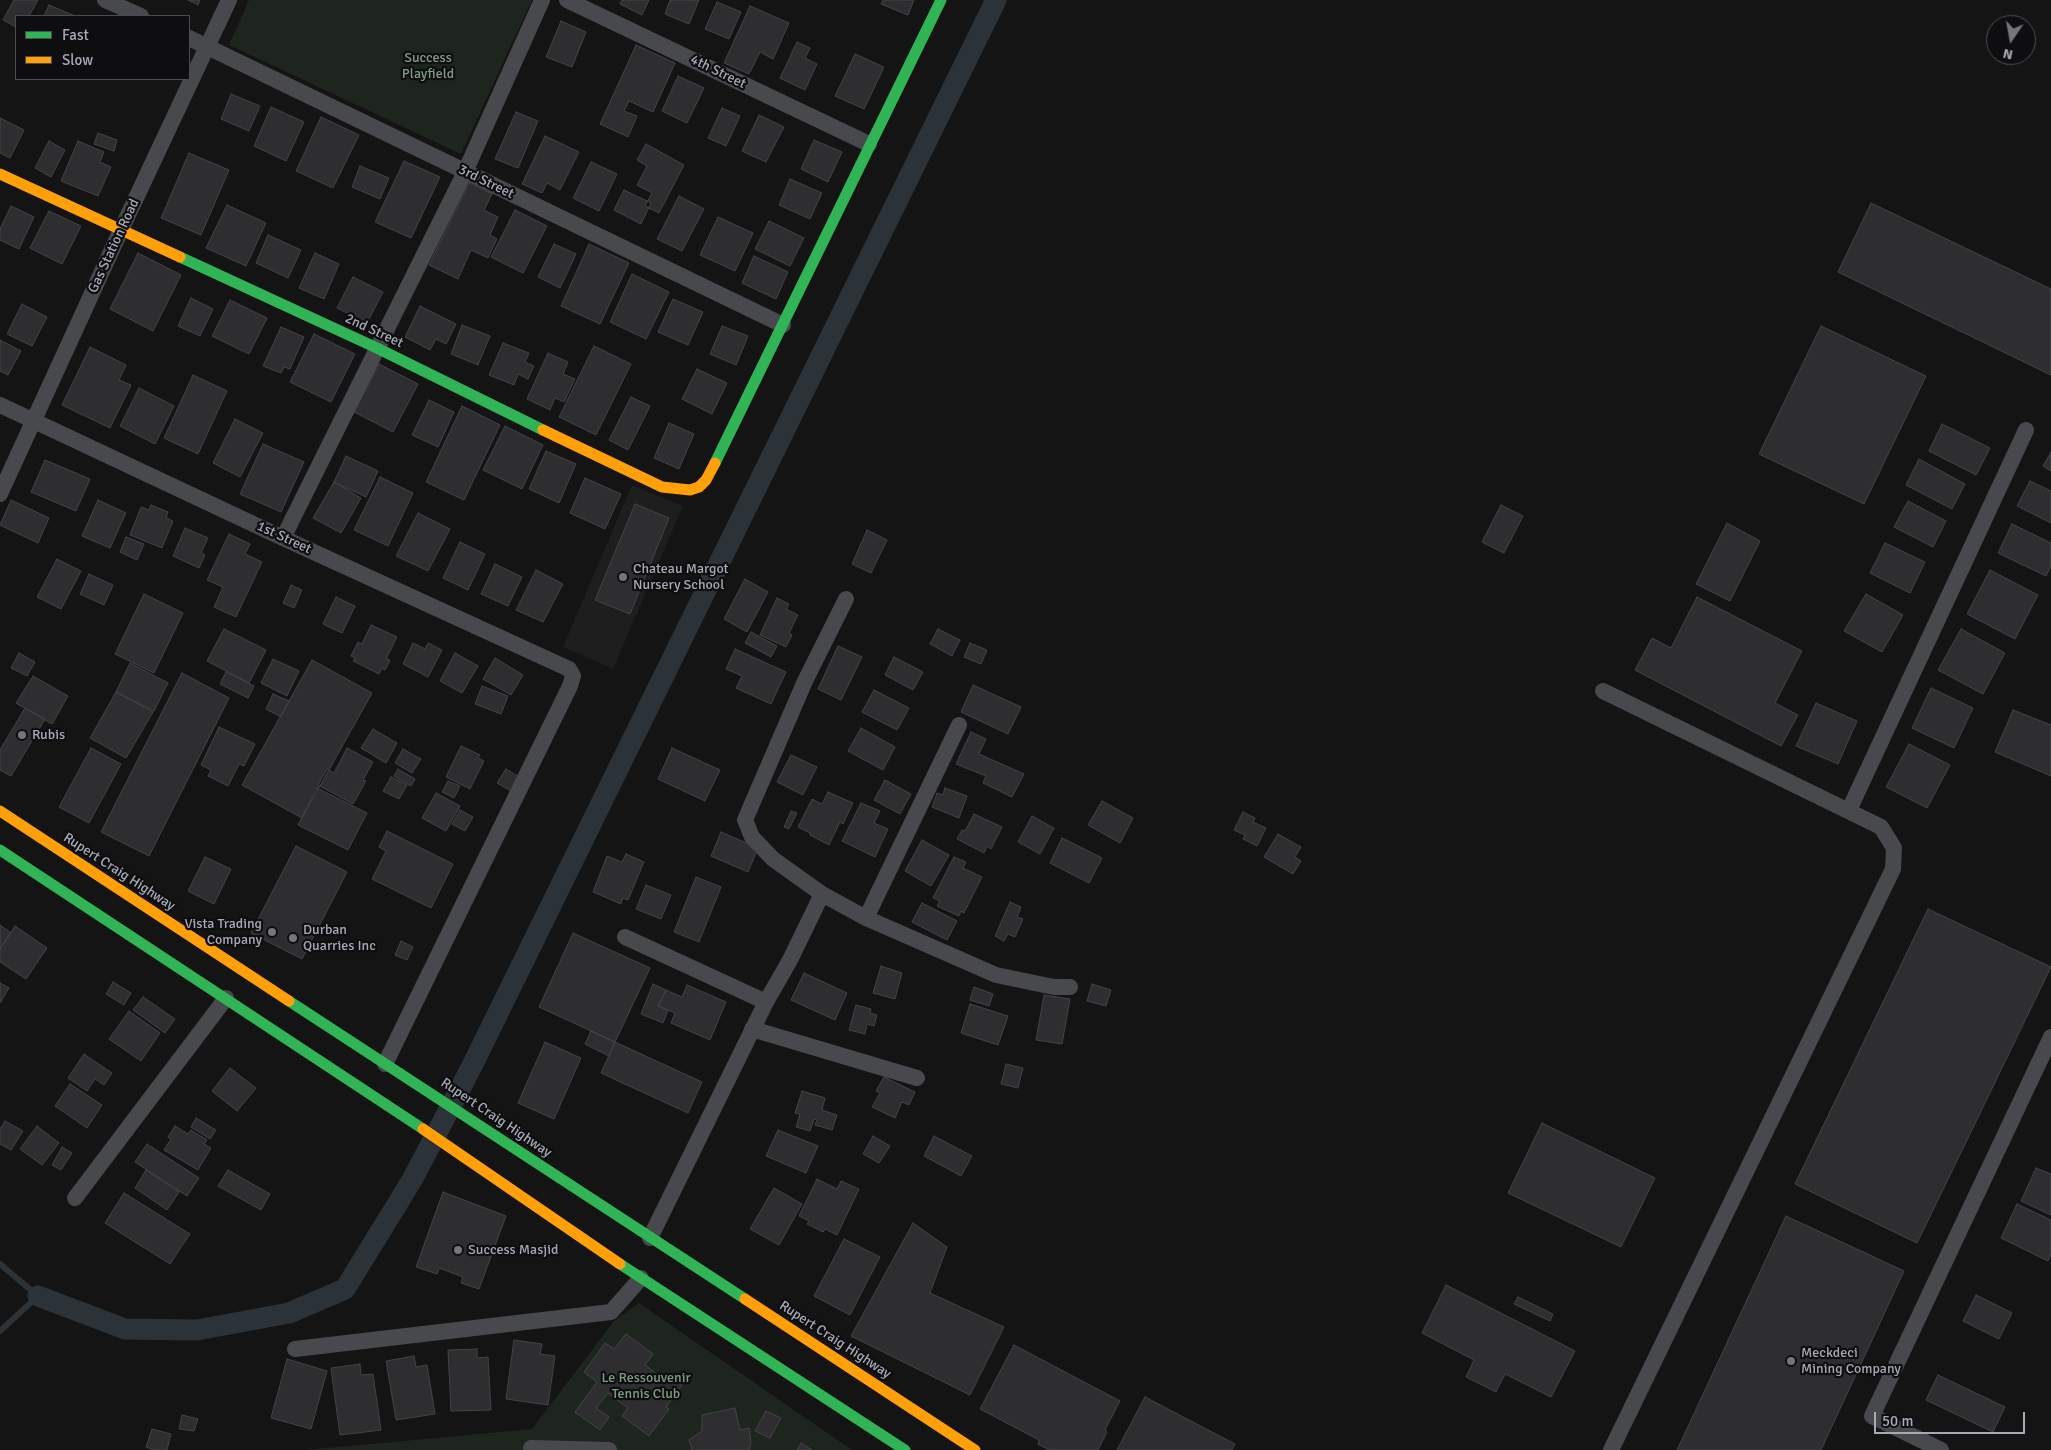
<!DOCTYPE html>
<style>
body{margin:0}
#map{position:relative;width:2051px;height:1450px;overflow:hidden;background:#141414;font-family:Signika,sans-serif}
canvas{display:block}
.legend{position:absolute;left:15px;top:15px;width:175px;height:65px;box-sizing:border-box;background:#0e0e10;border:1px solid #4b4c52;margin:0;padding:6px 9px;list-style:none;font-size:15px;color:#a6aab4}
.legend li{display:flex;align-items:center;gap:10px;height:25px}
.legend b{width:25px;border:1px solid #4b4c52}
.north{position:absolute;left:1986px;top:15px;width:50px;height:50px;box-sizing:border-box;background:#0e0e10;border:1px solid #4b4c52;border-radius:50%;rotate:192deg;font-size:14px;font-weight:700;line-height:20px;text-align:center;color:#a6aab4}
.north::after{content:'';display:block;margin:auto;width:18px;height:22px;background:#73767c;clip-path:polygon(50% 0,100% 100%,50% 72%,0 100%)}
.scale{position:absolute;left:1874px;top:1412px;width:151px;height:22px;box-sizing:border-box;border:2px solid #a6aab4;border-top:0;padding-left:6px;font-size:15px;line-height:18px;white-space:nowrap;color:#a6aab4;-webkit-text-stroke:4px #0e0e10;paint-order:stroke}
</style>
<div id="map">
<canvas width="2051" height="1450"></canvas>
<ul class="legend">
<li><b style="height:6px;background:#30b455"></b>Fast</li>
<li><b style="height:6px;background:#ff9f0a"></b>Slow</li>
</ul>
<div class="north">N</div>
<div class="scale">50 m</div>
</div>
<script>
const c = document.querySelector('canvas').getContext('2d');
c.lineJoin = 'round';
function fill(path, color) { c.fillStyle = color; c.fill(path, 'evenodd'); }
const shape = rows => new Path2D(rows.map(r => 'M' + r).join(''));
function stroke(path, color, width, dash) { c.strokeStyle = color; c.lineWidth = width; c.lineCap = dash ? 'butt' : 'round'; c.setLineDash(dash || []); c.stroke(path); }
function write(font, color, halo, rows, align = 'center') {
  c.font = font + ' Signika,sans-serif'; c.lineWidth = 4.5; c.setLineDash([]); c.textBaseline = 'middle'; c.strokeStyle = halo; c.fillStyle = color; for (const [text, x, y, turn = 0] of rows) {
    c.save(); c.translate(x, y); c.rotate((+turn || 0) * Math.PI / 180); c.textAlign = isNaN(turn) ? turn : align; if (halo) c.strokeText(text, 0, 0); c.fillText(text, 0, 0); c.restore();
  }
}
const built = shape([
 [632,485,683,506,613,669,563,647]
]);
const green = shape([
 [249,0,532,0,461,154,229,45],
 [639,1303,852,1450,306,1450,532,1429,614,1321]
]);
const stream = shape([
 [0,1264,38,1296,0,1331]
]);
const canal = shape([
 [38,1296,125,1329,197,1330,289,1313,345,1289,412,1180,472,1066,996,0]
]);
const building = shape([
 [14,0,38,0,29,16,16,16,16,27,3,20,14,0],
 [188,0,200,0,198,5,188,0],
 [622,0,649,0,642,15,620,4,622,0],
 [670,0,699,0,689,24,665,14,670,0],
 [883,0,914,0,908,15,881,4,883,0],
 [717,2,741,12,729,39,705,29,717,2],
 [49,5,75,16,44,16,49,5],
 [750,6,789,23,773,59,760,52,749,74,724,63,750,6],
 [561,21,586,32,572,67,546,57,561,21],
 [797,42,810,48,805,58,817,64,805,90,780,78,797,42],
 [636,45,675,63,653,112,629,101,624,111,637,116,628,137,600,124,636,45],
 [855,54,884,67,864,109,835,96,855,54],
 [678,76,704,88,687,123,662,111,678,76],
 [231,94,260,106,249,131,221,119,231,94],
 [271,107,304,122,286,161,254,146,271,107],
 [722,108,740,116,726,146,708,138,722,108],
 [516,112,538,121,518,168,495,159,516,112],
 [759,115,784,127,766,162,742,151,759,115],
 [321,117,359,135,333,188,296,171,321,117],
 [0,118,24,130,10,158,0,153,0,118],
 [98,133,117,140,114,151,94,144,98,133],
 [545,136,579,152,560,190,547,183,542,193,522,184,545,136],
 [814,140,842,152,828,182,801,169,814,140],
 [49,141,65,150,51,177,35,168,49,141],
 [78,141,104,152,100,162,111,167,98,196,61,181,78,141],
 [646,144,684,165,659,213,645,206,652,193,637,185,647,166,637,160,646,144],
 [189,153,229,170,201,235,161,218,189,153],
 [404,161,440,177,411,238,375,222,404,161],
 [591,162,617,174,599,211,573,198,591,162],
 [360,166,389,178,380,199,352,187,360,166],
 [790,179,822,193,810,219,779,205,790,179],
 [469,183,492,194,484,210,498,217,490,235,497,239,488,258,471,250,458,279,429,265,469,183],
 [624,190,651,203,641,224,614,210,624,190],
 [679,196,704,209,682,251,657,239,679,196],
 [1871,203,2051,289,2051,375,1838,272,1871,203],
 [227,205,266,223,246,266,206,248,227,205],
 [11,206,34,217,19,249,0,240,0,229,11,206],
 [515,210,547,226,523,273,491,257,515,210],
 [49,211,81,226,62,264,30,248,49,211],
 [718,217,753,233,735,271,700,255,718,217],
 [769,221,804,238,790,266,755,249,769,221],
 [268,235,301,250,288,278,256,263,268,235],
 [554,244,576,254,560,288,538,277,554,244],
 [589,244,629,263,600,324,561,306,589,244],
 [138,253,181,275,153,331,110,309,138,253],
 [315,253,339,264,324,299,299,288,315,253],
 [754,256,788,272,776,299,742,283,754,256],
 [632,274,669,292,646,339,610,322,632,274],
 [353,277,383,292,367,323,337,308,353,277],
 [191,298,213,309,200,336,178,326,191,298],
 [673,299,703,312,688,345,658,332,673,299],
 [230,300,267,318,249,354,212,336,230,300],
 [22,304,47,317,32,346,7,334,22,304],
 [420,306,456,324,446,344,436,339,430,350,405,337,420,306],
 [462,325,490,336,478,365,451,354,462,325],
 [722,326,748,336,736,365,710,354,722,326],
 [1821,326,1926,376,1864,504,1759,454,1821,326],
 [281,327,304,337,290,369,284,367,281,373,263,366,281,327],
 [314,334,355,354,331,402,290,382,314,334],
 [0,340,21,351,8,375,0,371,0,340],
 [503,343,529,353,525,362,534,366,528,379,518,374,514,385,489,375,503,343],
 [594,346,631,364,596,435,559,417,594,346],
 [90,347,126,365,119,380,131,385,110,428,62,405,90,347],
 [548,353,568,362,563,374,575,379,564,402,555,398,550,410,527,399,548,353],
 [379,364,418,384,393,432,354,412,379,364],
 [697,369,727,383,712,414,682,399,697,369],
 [193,375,227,391,198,454,164,438,193,375],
 [139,388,174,406,155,444,120,426,139,388],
 [631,397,650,406,628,450,609,440,631,397],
 [429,400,454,412,438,447,412,435,429,400],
 [462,406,500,425,464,500,426,482,462,406],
 [235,419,263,433,240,477,213,463,235,419],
 [669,423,694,434,679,469,654,458,669,423],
 [1942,424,1990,448,1976,475,1929,451,1942,424],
 [505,426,543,445,522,489,483,470,505,426],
 [263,444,304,462,281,512,240,494,263,444],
 [546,451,576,464,559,503,529,489,546,451],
 [2051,452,2051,471,2043,466,2051,452],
 [346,456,378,471,366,497,334,482,346,456],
 [1919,459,1965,484,1952,509,1906,485,1919,459],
 [45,460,90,479,76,511,31,492,45,460],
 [380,477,413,493,388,546,354,530,380,477],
 [585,478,621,494,605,529,570,513,585,478],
 [2030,481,2051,491,2051,523,2017,506,2030,481],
 [334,482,361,498,341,533,313,518,334,482],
 [11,500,49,518,38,543,0,525,11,500],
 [98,500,126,513,110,548,82,536,98,500],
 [1908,501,1946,521,1933,547,1894,527,1908,501],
 [635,504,669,518,630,614,595,600,635,504],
 [151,505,168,512,166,518,173,521,162,548,130,535,141,507,149,510,151,505],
 [1501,505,1523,516,1504,553,1482,542,1501,505],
 [418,513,450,529,428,571,396,556,418,513],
 [1727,523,1760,541,1730,601,1696,584,1727,523],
 [2012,524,2051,543,2051,566,2046,576,1998,553,2012,524],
 [185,528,208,538,201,553,205,555,199,568,173,556,185,528],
 [867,530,887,540,871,573,852,564,867,530],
 [229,534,250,544,245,554,262,562,236,617,214,607,223,587,207,580,229,534],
 [126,537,144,544,137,560,120,552,126,537],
 [460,542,485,554,468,590,443,578,460,542],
 [1885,543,1925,562,1910,593,1870,573,1885,543],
 [57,559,81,571,61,609,37,597,57,559],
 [495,564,522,577,508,606,481,594,495,564],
 [536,570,563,584,543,622,516,610,536,570],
 [1990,570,2038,595,2015,639,1967,614,1990,570],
 [89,574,113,585,104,605,80,594,89,574],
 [745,579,768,592,747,632,724,619,745,579],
 [291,585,302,590,294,608,283,603,291,585],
 [144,594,183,613,154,673,115,654,144,594],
 [1866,594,1903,615,1882,652,1844,631,1866,594],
 [336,597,355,606,342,633,323,624,336,597],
 [1697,597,1802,651,1775,703,1798,715,1781,746,1635,670,1652,638,1671,648,1697,597],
 [777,598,789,604,786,609,798,615,789,633,792,635,786,647,760,635,777,598],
 [371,625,397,637,386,659,390,660,385,670,382,668,379,674,353,661,355,658,351,656,358,642,362,644,371,625],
 [224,629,266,650,249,683,207,661,224,629],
 [938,629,960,640,952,656,930,644,938,629],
 [1961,629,2005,653,1983,694,1938,670,1961,629],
 [751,632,777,646,771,657,745,643,751,632],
 [413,643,425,649,428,643,442,650,428,677,403,664,413,643],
 [970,643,987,650,981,664,964,657,970,643],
 [838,646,862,657,841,700,818,689,838,646],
 [735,649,786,672,771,704,736,688,742,676,726,669,735,649],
 [19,653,35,662,27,676,11,668,19,653],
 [455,653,478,666,462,693,440,681,455,653],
 [894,657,923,672,913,690,885,675,894,657],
 [495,658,523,675,511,695,483,679,495,658],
 [273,659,299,671,287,696,261,683,273,659],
 [312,660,372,693,302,818,242,785,312,660],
 [130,663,168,683,154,711,116,692,130,663],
 [226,672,254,686,248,698,220,684,226,672],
 [182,673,229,698,149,856,101,832,182,673],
 [33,676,68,696,52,724,16,703,33,676],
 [973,685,1021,707,1008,734,961,712,973,685],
 [482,686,508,696,501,714,475,704,482,686],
 [1931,688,1973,708,1954,748,1912,728,1931,688],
 [874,690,909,708,897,730,862,712,874,690],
 [116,692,153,712,126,758,90,738,116,692],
 [273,694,289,701,281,717,266,709,273,694],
 [1816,703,1857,721,1838,764,1796,746,1816,703],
 [25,708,45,719,11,776,0,770,0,750,25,708],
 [2013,710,2051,725,2051,776,1995,752,2013,710],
 [219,727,255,744,244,766,239,764,228,786,208,776,211,770,201,765,219,727],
 [861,728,895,747,883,770,848,751,861,728],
 [373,729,397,743,386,763,361,748,373,729],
 [971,732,986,739,979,754,1024,774,1012,797,983,783,986,776,956,764,971,732],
 [1909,744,1950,765,1927,808,1886,787,1909,744],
 [461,746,480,755,478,758,484,761,470,789,446,777,461,746],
 [91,748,121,764,89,823,59,807,91,748],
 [347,748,373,762,363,780,366,781,353,804,318,785,327,769,334,773,347,748],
 [672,748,720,770,705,801,658,779,672,748],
 [403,749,421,759,412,773,395,763,403,749],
 [791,755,817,767,803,795,777,782,791,755],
 [398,769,415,779,411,786,394,776,398,769],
 [506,769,519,777,511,791,497,783,506,769],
 [391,777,407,785,399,799,383,791,391,777],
 [885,780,911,794,900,814,874,800,885,780],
 [448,781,460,786,454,798,442,792,448,781],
 [317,788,367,813,348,850,298,825,317,788],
 [945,788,967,796,959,818,932,807,937,793,943,795,945,788],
 [828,792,853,803,843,824,840,822,829,845,810,835,810,833,798,827,812,799,822,804,828,792],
 [436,793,460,806,446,831,422,818,436,793],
 [1102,801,1133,818,1120,843,1088,825,1102,801],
 [861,803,880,811,874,823,888,829,875,857,842,841,861,803],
 [460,810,473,817,465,831,452,824,460,810],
 [791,811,797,813,789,829,784,827,791,811],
 [1243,812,1255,818,1253,822,1266,828,1257,846,1243,839,1245,835,1234,830,1243,812],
 [974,814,1002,827,991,849,987,846,984,853,957,839,962,830,965,831,974,814],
 [1032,816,1054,828,1040,854,1018,842,1032,816],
 [387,831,453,864,431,908,372,879,386,851,379,847,387,831],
 [721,832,758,848,748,872,711,856,721,832],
 [1278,834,1301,847,1295,857,1301,861,1293,874,1264,857,1278,834],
 [1062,838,1102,858,1089,883,1050,863,1062,838],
 [922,840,949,855,931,886,905,871,922,840],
 [296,846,347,872,302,959,251,933,296,846],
 [626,854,644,862,628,900,623,898,621,904,593,892,607,856,622,862,626,854],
 [205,857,231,869,214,904,188,891,205,857],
 [954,857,966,862,963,868,982,877,964,913,961,911,959,916,937,906,940,901,933,898,954,857],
 [696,877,721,887,699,942,674,932,696,877],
 [646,885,671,895,661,919,636,909,646,885],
 [1010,902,1021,907,1017,917,1023,919,1015,937,1008,934,1004,941,995,936,1010,902],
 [922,903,957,921,947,940,912,922,922,903],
 [1928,909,2051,967,1917,1243,1795,1184,1928,909],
 [0,925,11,933,0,949,0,925],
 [15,926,47,948,26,979,0,962,0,949,15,926],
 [573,933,650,968,615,1042,539,1007,573,933],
 [401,941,413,947,407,960,395,955,401,941],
 [881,966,902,973,895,999,873,993,881,966],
 [804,973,847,993,835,1020,791,1000,804,973],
 [113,982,131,993,124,1005,106,994,113,982],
 [0,983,9,988,0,1003,0,983],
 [653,984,666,990,658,1006,668,1010,663,1023,641,1014,653,984],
 [1092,984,1111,990,1106,1006,1087,1001,1092,984],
 [687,985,726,1002,710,1040,671,1023,675,1013,658,1006,666,990,682,997,687,985],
 [974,987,993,994,989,1006,970,1000,974,987],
 [1044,995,1070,999,1062,1044,1036,1040,1044,995],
 [143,997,175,1019,165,1033,133,1010,143,997],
 [970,1004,1008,1016,998,1045,961,1033,970,1004],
 [856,1005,871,1009,870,1013,877,1015,874,1026,867,1024,865,1034,849,1030,856,1005],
 [129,1011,160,1033,141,1061,109,1039,129,1011],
 [591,1031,615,1042,609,1056,585,1044,591,1031],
 [545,1042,581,1058,554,1119,518,1103,545,1042],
 [615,1042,702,1082,688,1113,601,1073,615,1042],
 [84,1054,112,1073,104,1085,95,1079,87,1091,68,1078,84,1054],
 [1006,1064,1023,1068,1018,1088,1001,1084,1006,1064],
 [230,1068,256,1088,237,1111,212,1091,230,1068],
 [884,1077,915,1092,909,1105,902,1102,895,1118,872,1107,880,1093,876,1091,884,1077],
 [70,1084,102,1105,87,1128,55,1106,70,1084],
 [802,1091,825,1098,822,1110,837,1115,832,1130,815,1125,817,1120,814,1119,810,1131,796,1127,800,1114,795,1113,802,1091],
 [196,1118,216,1130,210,1139,191,1127,196,1118],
 [5,1121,23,1131,11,1150,0,1144,0,1129,5,1121],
 [1542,1123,1655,1178,1621,1247,1508,1193,1542,1123],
 [37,1126,59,1143,42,1165,20,1149,37,1126],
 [175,1126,188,1134,191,1130,207,1140,204,1144,211,1148,198,1170,164,1150,171,1139,168,1137,175,1126],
 [778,1130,818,1146,806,1173,766,1156,778,1130],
 [873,1136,890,1146,879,1163,863,1154,873,1136],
 [934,1136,972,1156,961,1176,924,1156,934,1136],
 [147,1144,199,1178,187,1196,135,1162,147,1144],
 [62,1147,72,1153,61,1170,52,1165,62,1147],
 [2036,1168,2051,1174,2051,1215,2021,1201,2036,1168],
 [146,1170,179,1192,167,1210,135,1188,146,1170],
 [228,1170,270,1194,261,1210,218,1186,228,1170],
 [817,1179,837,1189,841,1181,859,1189,837,1235,825,1229,823,1232,807,1224,809,1221,799,1216,817,1179],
 [774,1188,802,1204,779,1245,750,1229,774,1188],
 [443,1192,506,1216,479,1289,461,1283,463,1277,439,1268,437,1274,416,1267,443,1192],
 [124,1193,190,1234,170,1264,105,1223,124,1193],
 [2017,1204,2051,1220,2051,1254,2048,1261,2001,1238,2017,1204],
 [1786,1216,1904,1271,1821,1450,1677,1450,1786,1216],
 [913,1223,947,1247,930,1293,1004,1327,970,1395,851,1336,913,1223],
 [844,1239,880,1257,850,1315,814,1296,844,1239],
 [1446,1285,1575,1351,1551,1397,1505,1374,1496,1392,1466,1377,1474,1360,1422,1333,1446,1285],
 [1976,1295,2012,1313,1999,1339,1963,1321,1976,1295],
 [1518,1297,1553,1314,1550,1321,1514,1304,1518,1297],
 [626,1334,653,1354,645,1365,665,1380,669,1375,682,1385,666,1407,669,1409,649,1436,622,1416,628,1408,608,1393,596,1408,609,1417,600,1430,575,1412,597,1382,584,1372,605,1343,614,1349,626,1334],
 [514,1340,542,1344,540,1354,555,1356,548,1405,506,1399,514,1340],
 [1014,1345,1120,1401,1105,1430,1107,1432,1098,1450,1049,1450,1038,1444,1039,1440,980,1409,1014,1345],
 [477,1349,477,1358,488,1357,491,1410,451,1411,448,1350,477,1349],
 [414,1356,416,1367,427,1365,435,1414,396,1420,386,1361,414,1356],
 [287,1359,327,1371,311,1429,271,1418,287,1359],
 [360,1364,361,1375,373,1374,381,1430,340,1435,331,1368,360,1364],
 [1938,1375,2005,1407,1993,1432,1926,1400,1938,1375],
 [1145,1397,1235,1444,1232,1450,1117,1450,1145,1397],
 [735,1408,740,1430,749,1428,751,1443,749,1450,692,1450,689,1440,702,1431,702,1415,735,1408],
 [766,1411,781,1418,770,1438,755,1431,766,1411],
 [182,1415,198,1419,194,1431,179,1429,182,1415],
 [152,1429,171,1434,167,1450,155,1450,146,1447,152,1429],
 [801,1443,812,1450,797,1450,801,1443]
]);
const street = shape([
 [105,0,141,16],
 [567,0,869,144],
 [189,38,783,325],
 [0,405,283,538,569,669,573,676,570,686,385,1064],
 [0,494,121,230,229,0],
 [283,538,465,172,542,0],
 [846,599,805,681,745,820,752,837,773,859,822,894,866,918,996,975,1054,987,1070,987],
 [1603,691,1881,827,1894,848,1893,869,1611,1450],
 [1849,810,2026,430],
 [866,918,959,725],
 [625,937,766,1002],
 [752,1029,917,1078],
 [75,1198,226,998],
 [650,1238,766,1002,790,960,822,894],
 [295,1349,611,1312,641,1278],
 [531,1448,609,1450],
 [1941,1450,1872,1416,2051,1037]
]);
const fast = shape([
 [180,257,379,349,543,430],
 [715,463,941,0],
 [0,850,423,1129],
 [289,1001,745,1299],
 [620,1264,905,1450]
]);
const slow = shape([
 [0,174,180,257],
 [543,430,662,487,690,490,699,487,706,480,715,463],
 [0,811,289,1001],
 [423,1129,620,1264],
 [745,1299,975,1450]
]);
const markers = [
 [623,577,5,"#73767c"],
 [22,735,5,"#73767c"],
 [272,932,5,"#73767c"],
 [293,938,5,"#73767c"],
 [458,1250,5,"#73767c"],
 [1791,1361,5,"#73767c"]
];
const parkNames = [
 ["Success",428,58],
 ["Playfield",428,74],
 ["Le Ressouvenir",646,1378],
 ["Tennis Club",646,1394]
];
const streetNames = [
 ["4th Street",718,72,26],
 ["3rd Street",486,182,26],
 ["Gas Station Road",114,246,-65],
 ["2nd Street",374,331,25],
 ["1st Street",284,538,25],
 ["Rupert Craig Highway",119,872,33],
 ["Rupert Craig Highway",496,1118,34],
 ["Rupert Craig Highway",835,1340,33]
];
const poiNames = [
 ["Chateau Margot",633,569],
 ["Nursery School",633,585],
 ["Rubis",32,735],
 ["Vista Trading",262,924,"right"],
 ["Company",262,940,"right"],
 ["Durban",303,930],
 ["Quarries Inc",303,946],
 ["Success Masjid",468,1250],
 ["Meckdeci",1801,1353],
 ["Mining Company",1801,1369]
];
fill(built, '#1e1e1f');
fill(green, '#1e241e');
stroke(stream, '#2b3338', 6);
stroke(canal, '#2b3338', 21);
fill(building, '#2e2e30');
stroke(building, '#434447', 1);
stroke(street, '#48494c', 16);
stroke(fast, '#30b455', 11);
stroke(slow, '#ff9f0a', 11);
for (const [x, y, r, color] of markers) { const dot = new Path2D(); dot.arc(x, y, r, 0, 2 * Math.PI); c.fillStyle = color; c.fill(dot); stroke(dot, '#0e0e10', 2); }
write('14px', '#7e9e80', '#0e0e10', parkNames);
write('14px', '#a6aab4', '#0e0e10', streetNames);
write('14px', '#a6aab4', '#0e0e10', poiNames, 'left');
</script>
